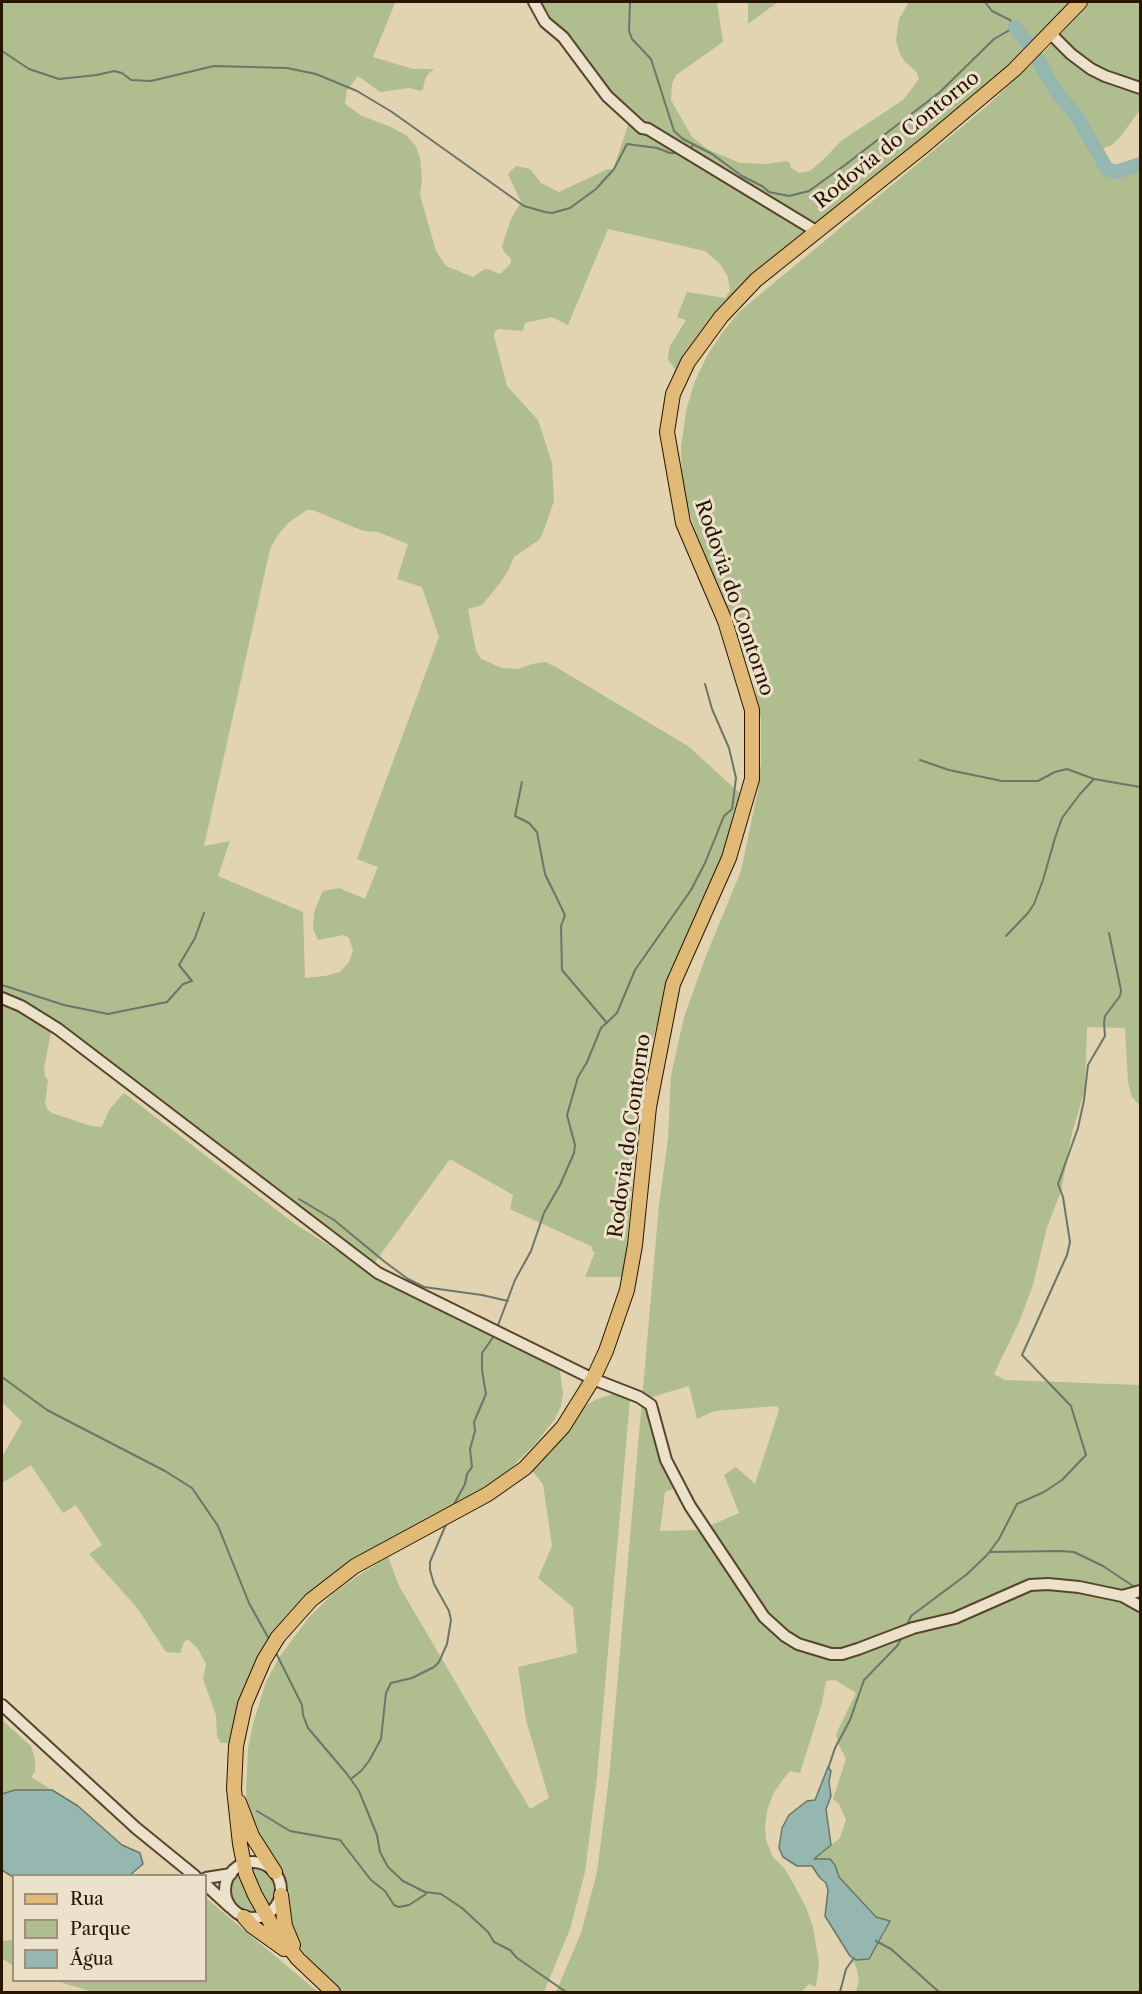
<!DOCTYPE html>
<html>
<head>
<meta charset="utf-8">
<style>
  body { margin:0 }
  #map { position:relative; width:1142px; height:1994px; overflow:hidden; background:#e2d3b1; font-family:"Libre Caslon Text",serif }
  canvas { display:block }
  .frame { position:absolute; inset:0; border:3px solid #291400; pointer-events:none }
  .legend { position:absolute; left:12px; top:1874px; width:195px; height:108px; box-sizing:border-box; background:#ece2cc; border:2px solid #9e907a; margin:0; padding:8px 10px; list-style:none; font-size:18px; color:#291400 }
  .legend li { display:flex; align-items:center; gap:12px; height:30px }
  .legend b { width:30px; border:2px solid #9e907a }
</style>
</head>
<body>
<div id="map">
<canvas width="1142" height="1994"></canvas>
<div class="frame"></div>
<ul class="legend">
<li><b style="height:8px;background:#e1ba78"></b>Rua</li>
<li><b style="height:16px;background:#b0bd8e"></b>Parque</li>
<li><b style="height:16px;background:#95b7af"></b>Água</li>
</ul>
</div>
<script>
const ctx = document.querySelector('canvas').getContext('2d');
ctx.lineJoin = 'round';
function fillPath(path, color) { ctx.fillStyle = color; ctx.fill(path, 'evenodd'); }
const poly = rows => new Path2D(rows.map(r => 'M' + r).join(''));
function strokePath(path, color, width, dash) { ctx.strokeStyle = color; ctx.lineWidth = width; ctx.lineCap = dash ? 'butt' : 'round'; ctx.setLineDash(dash || []); ctx.stroke(path); }
function drawText(font, color, halo, rows, align = 'center') {
  ctx.font = font + ' "Libre Caslon Text",serif'; ctx.lineWidth = 6; ctx.setLineDash([]); ctx.textBaseline = 'middle'; ctx.strokeStyle = halo; ctx.fillStyle = color; for (const [text, x, y, turn = 0] of rows) {
    ctx.save(); ctx.translate(x, y); ctx.rotate((+turn || 0) * Math.PI / 180); ctx.textAlign = isNaN(turn) ? turn : align; if (halo) ctx.strokeText(text, 0, 0); ctx.fillText(text, 0, 0); ctx.restore();
  }
}
const green = poly([
  [2,2,403,2,395,3,373,57,413,69,434,69,428,74,425,79,423,89,421,91,409,88,380,92,358,76,347,90,345,104,362,116,389,126,407,136,415,145,420,157,422,178,420,195,436,251,446,266,473,277,483,270,488,269,500,274,511,263,511,259,503,250,502,246,511,219,521,202,508,174,516,166,530,169,541,183,559,192,608,169,613,170,631,116,601,98,590,84,568,42,542,23,527,2,717,2,723,42,676,75,672,84,671,100,692,137,709,150,740,163,766,164,787,161,790,163,791,168,800,173,810,171,824,159,841,141,903,100,919,79,916,71,905,62,900,54,896,41,899,19,909,2,1073,2,1021,56,741,293,685,373,676,370,668,360,668,356,670,346,686,320,677,317,687,292,725,298,730,291,728,277,720,264,705,251,608,229,568,325,552,317,525,323,523,331,499,329,495,331,494,336,507,386,538,420,552,463,554,501,542,535,539,540,514,557,509,569,500,583,482,605,468,609,476,651,481,659,502,668,518,669,532,664,545,662,556,667,688,746,744,797,741,812,666,996,649,1050,639,1105,624,1277,585,1277,595,1252,591,1250,593,1247,510,1209,513,1195,450,1159,373,1265,35,1009,2,991],
  [307,510,313,510,363,531,378,532,408,544,397,579,422,587,439,637,357,859,378,867,365,899,339,888,323,891,314,912,313,929,318,940,344,935,349,938,353,951,349,962,340,972,325,976,305,978,303,912,218,876,230,841,204,846,270,549,278,535,288,523],
  [748,2,778,2,748,24],
  [1089,2,1140,2,1140,110,1120,137,1112,145,1102,149,1097,147,1094,158,1109,176,1121,176,1140,168,1140,1106,1132,1097,1128,1082,1125,1028,1087,1027,1085,1089,1072,1133,1061,1191,1047,1227,1033,1285,1020,1320,994,1374,1005,1380,1140,1385,1140,1992,1006,1991,1000,1992,856,1992,859,1979,856,1966,850,1956,856,1960,874,1949,885,1933,876,1917,839,1877,835,1865,813,1860,840,1838,846,1820,839,1804,833,1799,846,1759,838,1743,836,1734,856,1693,835,1680,826,1681,822,1703,800,1773,790,1771,781,1782,773,1794,767,1811,765,1826,766,1840,773,1857,784,1868,792,1881,806,1907,813,1927,819,1963,816,1987,809,1984,801,1992,556,1992,581,1933,597,1872,609,1778,659,1205,668,1139,671,1076,684,1017,706,956,741,871,758,790,761,763,761,720,753,677,694,527,686,501,682,474,681,447,687,407,695,381,707,356,722,333,739,312,987,106,1048,48],
  [689,1386,697,1419,714,1411,777,1406,779,1410,755,1484,736,1467,724,1475,739,1513,700,1530,660,1531,665,1492,684,1484,645,1399],
  [2,998,26,1012,51,1032,44,1069,45,1077,48,1080,45,1104,48,1110,52,1113,91,1126,102,1127,109,1110,124,1093,295,1224,368,1270,558,1366,560,1372,563,1393,561,1406,555,1419,536,1443,512,1467,486,1488,376,1549,283,1627,231,1743,221,1743,217,1737,216,1715,203,1679,206,1664,198,1649,188,1639,184,1642,180,1653,166,1652,138,1609,89,1554,102,1545,76,1505,63,1513,31,1465,2,1483,2,1457,22,1422,2,1402],
  [631,1388,597,1777,585,1872,570,1929,544,1992,337,1992,308,1958,291,1934,287,1891,284,1879,256,1836,248,1810,246,1796,248,1748,253,1724,266,1682,280,1656,310,1616,334,1593,359,1575,388,1557,399,1586,530,1809,549,1798,526,1720,518,1667,577,1653,573,1607,538,1578,552,1546,543,1484,530,1468,582,1408,595,1400],
  [2,1720,31,1746,35,1759,35,1772,31,1777,52,1790,15,1790,2,1794],
  [250,1868,263,1871,274,1880,274,1900,266,1908],
  [241,1872,258,1913,250,1914,241,1911,233,1902,230,1889,234,1879],
  [206,1898,318,1992,93,1992,56,1981,206,1980],
  [13,1940,14,1940,13,1966,2,1958,2,1941]
]);
const water = poly([
  [828,1767,831,1771,829,1782,831,1796,826,1809,831,1845,814,1859,830,1859,835,1865,839,1877,876,1917,890,1921,869,1959,856,1960,850,1956,825,1916,828,1890,826,1883,820,1878,812,1866,797,1866,783,1857,779,1848,782,1828,789,1815,807,1801,815,1800,828,1767],
  [15,1790,52,1790,78,1806,122,1845,140,1853,143,1864,130,1875,13,1877,2,1870,2,1794,15,1790]
]);
const stream = poly([
  [630,2,629,31,632,39,651,59,674,131,683,139,712,154,742,176,762,186,769,192,789,196,809,191,845,165,940,92,994,39,1015,27,1010,20,992,11,985,2],
  [2,51,29,69,59,79,97,75,114,71,122,73,131,80,151,81,214,66,287,68,316,74,357,91,392,112,524,206,545,212,552,213,570,208,596,189,614,169,627,144,657,148,670,153,680,153],
  [688,149,694,145],
  [920,760,949,770,1002,781,1038,781,1055,772,1067,769,1094,779,1140,787],
  [522,782,515,816,529,823,537,832,545,874,565,915,561,926,562,970,607,1023],
  [1006,936,1028,913,1034,904,1043,880,1055,838,1062,818,1080,794,1093,780],
  [2,985,64,1005,108,1014,167,1002,183,984,192,981,179,965,195,938,204,913],
  [299,1199,334,1220,385,1262,408,1279,424,1287,482,1295,508,1301],
  [497,1328,515,1280,531,1251,544,1213,560,1185,574,1153,575,1145,567,1115,578,1077,587,1062,601,1028,617,1013,635,970,691,890,705,863,724,816,732,809,736,778,729,748,712,709,705,684],
  [2,1377,47,1410,165,1471,192,1488,218,1526,249,1603,270,1641],
  [452,1508,465,1484,467,1474,472,1467,470,1449,475,1431,474,1422,486,1394,482,1370,482,1353,494,1336],
  [990,1552,1060,1551,1074,1552,1103,1566,1136,1588],
  [907,1625,911,1616,966,1575,987,1555,999,1539,1017,1504,1044,1492,1062,1480,1086,1455,1071,1406,1022,1355,1067,1255,1070,1242,1063,1197,1058,1184,1078,1128,1084,1100,1088,1065,1105,1036,1104,1023,1105,1016,1120,996,1121,990,1109,933],
  [275,1651,302,1705,303,1715,308,1728,347,1774,359,1791,377,1835,380,1852,388,1867,403,1881,425,1892,441,1894,462,1908,488,1932,494,1942,510,1950,517,1958,566,1992],
  [828,1769,835,1748,850,1720,864,1680,897,1646,903,1636],
  [351,1779,361,1771,369,1761,381,1739,386,1693,391,1683,412,1678,434,1667,439,1662,447,1644,451,1620,449,1611,434,1584,430,1570,430,1562,447,1522],
  [257,1811,290,1831,340,1840,371,1880,385,1891,394,1905,399,1907,409,1905,426,1894],
  [876,1941,891,1949,939,1992],
  [840,1992,846,1969,854,1958]
]);
const river = poly([
  [1015,27,1030,46,1057,93,1076,115,1107,169,1116,172,1140,164]
]);
const minor = poly([
  [534,2,545,22,563,37,607,96,642,128,648,129,816,231],
  [1051,34,1071,54,1091,69,1105,76,1140,88],
  [2,998,21,1006,58,1029,378,1273,593,1379,639,1397,651,1405,666,1460,690,1506,764,1617,785,1636,798,1644,831,1654,842,1654,858,1649,913,1628,955,1618,1030,1585,1048,1584,1079,1587,1122,1596,1140,1606],
  [1122,1596,1140,1591],
  [2,1705,136,1828,195,1876],
  '225 1890a28 28 0 1 1 56 0a28 28 0 1 1-56 0Z',
  [206,1878,231,1874],
  [206,1885,230,1907]
]);
const major = poly([
  [239,1802,252,1836,275,1872],
  [281,1895,285,1926,293,1945],
  [244,1917,252,1926,284,1949],
  [333,1992,298,1959,273,1927,255,1895,246,1874,240,1844,234,1789,236,1746,245,1704,264,1660,278,1637,311,1600,355,1566,488,1494,525,1468,563,1427,593,1379,606,1351,627,1290,635,1245,649,1107,673,984,729,858,752,779,752,710,725,621,683,523,667,432,673,394,688,362,721,317,756,280,925,145,1014,70,1080,2]
]);
const streetNames = [
  ["Rodovia do Contorno",897,140,-39],
  ["Rodovia do Contorno",734,598,71],
  ["Rodovia do Contorno",630,1136,-82]
];
fillPath(green, '#b0bd8e');
fillPath(water, '#95b7af');
strokePath(water, '#6a7669', 1.5);
strokePath(stream, '#6a7669', 2);
strokePath(river, '#95b7af', 14);
strokePath(minor, '#57442c', 14);
strokePath(major, '#291400', 16);
strokePath(minor, '#ece2cc', 10);
strokePath(major, '#e1ba78', 14);
drawText('20px', '#291400', '#ece2cc', streetNames);
</script>
</body>
</html>
